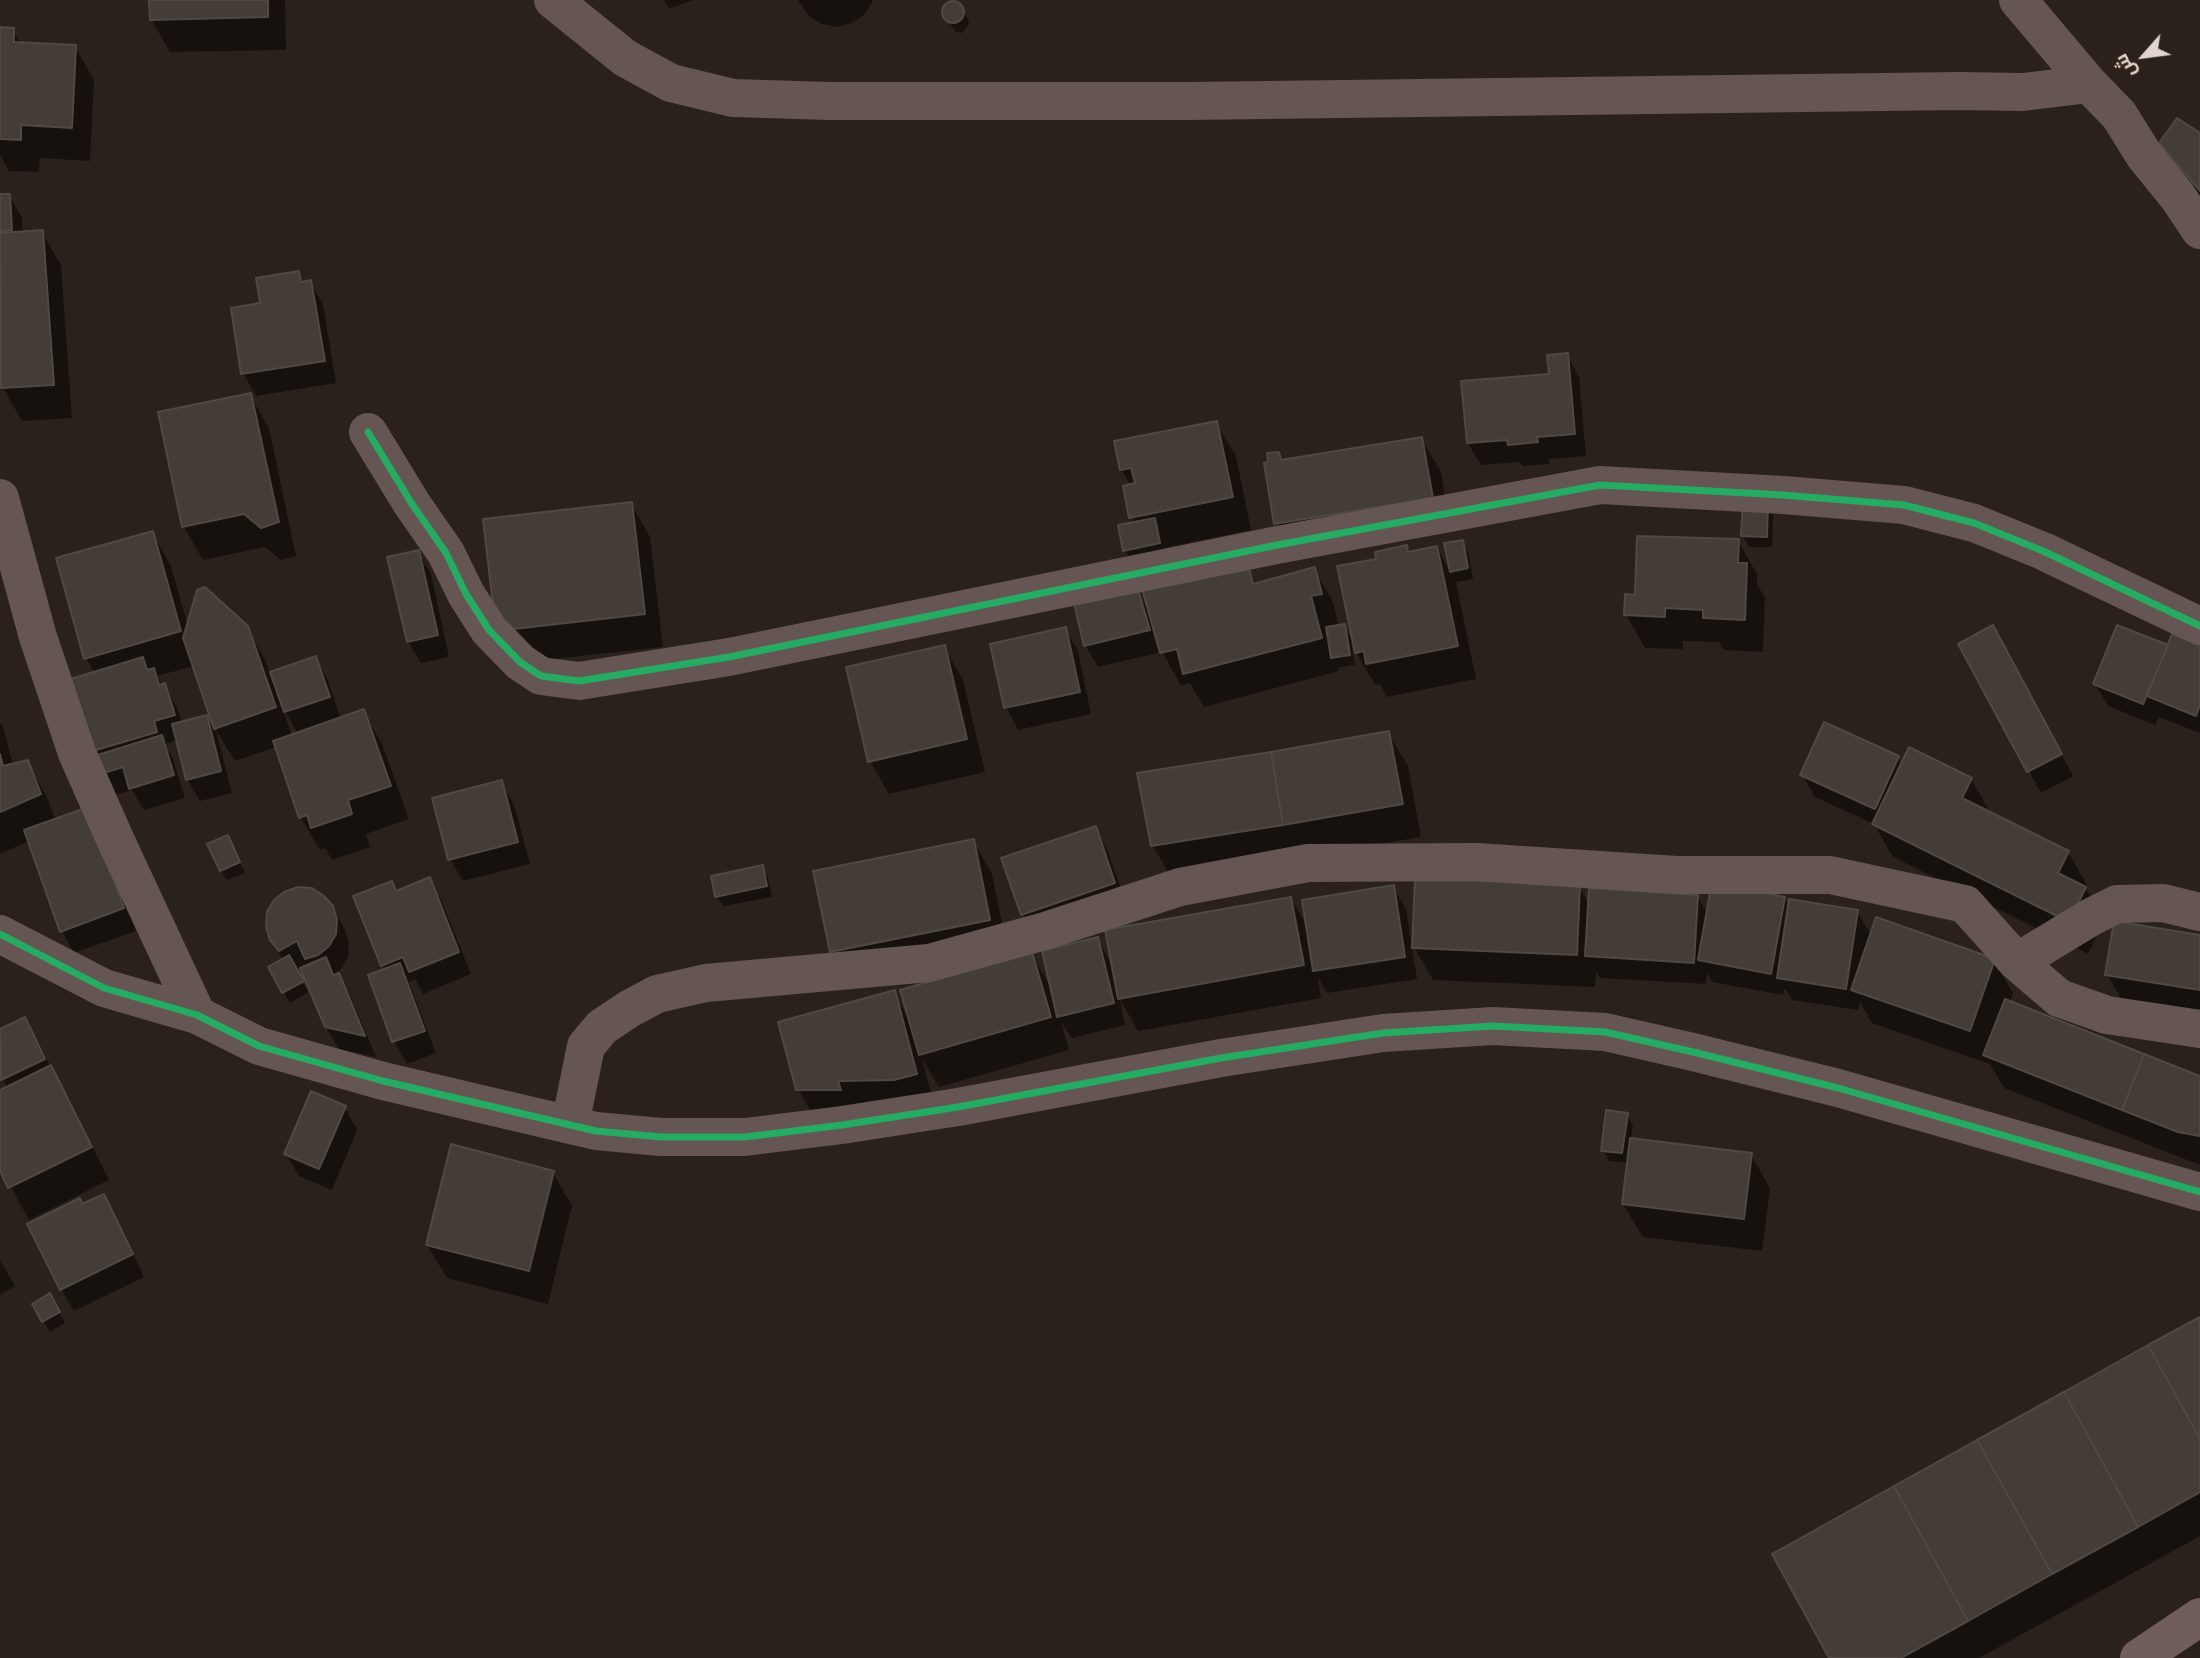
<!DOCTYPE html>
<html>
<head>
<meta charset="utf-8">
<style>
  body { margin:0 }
  #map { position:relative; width:2200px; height:1658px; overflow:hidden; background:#2b211c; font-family:"DM Sans",Cairo,sans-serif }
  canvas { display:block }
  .north { position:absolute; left:2109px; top:21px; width:70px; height:70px; -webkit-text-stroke:5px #312016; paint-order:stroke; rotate:242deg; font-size:19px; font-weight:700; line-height:28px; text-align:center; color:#e1d6cf }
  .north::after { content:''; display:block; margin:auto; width:24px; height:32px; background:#e1d6cf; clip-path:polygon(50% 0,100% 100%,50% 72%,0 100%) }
</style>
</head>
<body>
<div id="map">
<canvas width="2200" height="1658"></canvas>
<div class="north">ش</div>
</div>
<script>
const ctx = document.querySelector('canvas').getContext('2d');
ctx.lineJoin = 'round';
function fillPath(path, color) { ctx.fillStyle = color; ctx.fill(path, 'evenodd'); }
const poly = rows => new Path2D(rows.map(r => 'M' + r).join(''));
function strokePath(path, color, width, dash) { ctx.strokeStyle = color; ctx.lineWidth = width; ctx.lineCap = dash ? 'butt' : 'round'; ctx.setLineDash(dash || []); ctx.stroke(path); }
const shadow = poly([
  [151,0,285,0,286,50,170,52,151,19],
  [664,0,693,0,669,9],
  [798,0,873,0,865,14,852,23,837,27,822,24,809,16],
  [951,3,957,3,968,19,969,24,962,33,956,32,945,17,944,11],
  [0,29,13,30,21,44,75,47,94,80,90,161,40,158,39,172,9,171,0,155],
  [2200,135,2200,199,2181,177,2161,143],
  [9,195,22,218,23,233,42,232,61,265,72,418,22,421,3,388,0,351,0,196],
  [298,273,304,283,310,282,323,304,336,383,256,396,243,373,262,305],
  [1567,355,1579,377,1586,456,1549,459,1549,464,1522,466,1520,462,1481,465,1468,443,1551,375],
  [250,395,269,428,296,556,281,560,265,547,203,560,184,527],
  [1216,423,1236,456,1251,530,1163,548,1165,554,1131,561,1125,550,1135,524,1131,517,1131,486,1122,470,1116,443],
  [1421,438,1441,472,1450,530,1295,556,1276,523,1278,453,1283,461],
  [1767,503,1773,514,1772,547,1749,547,1743,536],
  [631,504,650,537,663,647,517,663,498,630],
  [152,533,171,566,188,626,246,627,266,661,270,674,315,658,328,680,341,719,363,711,382,744,409,819,366,834,370,847,332,860,325,848,320,850,300,817,276,747,235,761,217,732,194,666,157,676,177,707,182,723,206,717,217,734,232,793,200,801,187,779,178,740,165,744,173,759,185,798,144,810,132,790,111,796,95,764,95,674,86,658],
  [285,711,298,734,292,736,284,712],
  [1738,541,1757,574,1757,584,1765,598,1763,652,1724,650,1719,642,1683,641,1683,649,1645,648,1626,615],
  [1462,542,1468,552,1473,579,1456,582,1476,679,1387,697,1380,684,1375,685,1356,652,1378,560,1406,547,1409,553,1437,548,1451,573,1446,545],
  [418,552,431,574,449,657,421,663,408,641],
  [1314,569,1333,602,1339,627,1344,626,1353,642,1351,642,1355,665,1338,668,1339,671,1204,707,1190,683,1181,685,1162,652,1098,667,1085,645,1136,588,1148,609,1248,570,1256,584],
  [1065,629,1078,651,1091,714,1018,730,1006,707],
  [1960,645,2005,650,2073,776,2041,793],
  [944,647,963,680,985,772,889,794,870,761],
  [2168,647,2200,648,2200,733,2159,717,2155,725,2108,706,2095,684],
  [0,722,4,729,13,765,27,762,46,795,56,821,100,831,136,931,74,953,62,931,29,841,0,854],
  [1388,733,1408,766,1421,837,1172,879,1153,846],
  [1897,757,1902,765,1971,779,1990,812,2068,852,2087,885,2086,889,2104,921,2088,954,1893,857,1874,824,1815,797,1802,775],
  [501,782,514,805,530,864,463,881,450,859],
  [1095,828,1107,850,1127,905,1035,936,1023,914],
  [973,841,992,874,1008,953,850,985,831,951],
  [231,845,245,873,227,880,221,870],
  [762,867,768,878,772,897,723,906,716,896],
  [429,880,442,902,471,974,423,994,415,979,409,982,436,1053,407,1064,394,1042,370,976,386,971,382,965],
  [1393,887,1406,909,1417,979,1327,993,1318,977,1321,998,1138,1031,1120,999,1125,1025,1072,1038,1061,1022,1069,1050,939,1087,922,1059,935,1107,817,1122,798,1089,894,992,908,1018,1031,954,1052,989,1097,939,1113,966,1291,898,1308,928],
  [1579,887,1590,905,1697,896,1708,915,1784,898,1790,908,1857,912,1872,936,1994,960,2013,993,2010,1002,2200,1078,2200,1165,2004,1088,1990,1064,1872,1023,1860,1002,1858,1010,1792,1000,1785,988,1783,995,1712,982,1707,973,1706,984,1600,978,1596,972,1595,987,1433,980,1414,947],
  [332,907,345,930,349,944,348,957,341,969,331,978,339,975,351,997,376,1057,339,1049,326,1027,301,967,296,971,308,992,290,1003,270,967,283,960,271,939],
  [2200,937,2200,1019,2126,1007,2107,974],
  [24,1019,70,1100,109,1180,29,1220,0,1167,0,1088,2,1091,8,1089,0,1074,0,1031],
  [345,1108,357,1130,332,1190,299,1176,286,1154],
  [1626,1114,1633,1125,1631,1140,1751,1155,1770,1188,1762,1251,1643,1237,1623,1204,1628,1163,1609,1161,1603,1150],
  [553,1173,572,1206,548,1304,447,1278,427,1245],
  [116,1218,144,1277,74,1311,61,1289],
  [0,1260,15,1286,0,1295],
  [49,1296,65,1323,50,1332,34,1305],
  [2200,1319,2200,1536,1979,1658,1831,1658]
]);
const building = poly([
  [149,0,268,0,268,17,150,20,149,0],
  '942 12a11 11 0 1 1 22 0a11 11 0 1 1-22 0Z',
  [0,27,14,28,14,42,76,45,72,128,21,125,21,140,0,139,0,27],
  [2177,118,2200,133,2200,191,2159,143,2177,118],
  [0,194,10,194,12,230,0,231,0,194],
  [43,230,54,385,1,388,0,233,43,230],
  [299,271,301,282,311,280,325,361,241,374,231,308,260,303,256,278,299,271],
  [1568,353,1575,434,1537,437,1538,442,1508,445,1507,440,1467,443,1461,381,1549,374,1547,355,1568,353],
  [251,393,279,522,261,528,244,514,182,527,158,412,251,393],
  [1217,421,1233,497,1129,518,1123,486,1135,483,1131,468,1120,470,1114,441,1217,421],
  [1422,437,1433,498,1274,524,1264,463,1268,462,1267,453,1279,452,1281,460,1422,437],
  [1743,500,1768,502,1767,537,1741,536,1743,500],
  [632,502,645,614,496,631,483,519,632,502],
  [1155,518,1160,543,1123,551,1118,525,1155,518],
  [153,531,181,631,84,659,56,558,153,531],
  [1637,536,1739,539,1738,563,1747,563,1745,620,1703,618,1703,610,1665,608,1665,617,1624,615,1625,594,1635,595,1637,536],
  [1463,540,1468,568,1450,572,1444,543,1463,540],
  [1407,545,1408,552,1437,546,1458,646,1366,664,1364,651,1355,653,1337,566,1376,559,1375,552,1407,545],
  [419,550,438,635,407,642,387,557,419,550],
  [1315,567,1322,594,1311,596,1322,638,1183,674,1177,649,1160,653,1139,578,1249,568,1253,584,1315,567],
  [1137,586,1150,630,1084,646,1073,599,1137,586],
  [205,587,248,626,276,707,214,729,183,638,197,590,205,587],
  [1345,624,1350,655,1331,658,1326,627,1345,624],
  [1993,625,2062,754,2027,772,1958,644,1993,625],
  [2117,625,2168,645,2143,704,2093,684,2117,625],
  [1066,627,1080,692,1004,708,990,644,1066,627],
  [2172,634,2200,645,2200,705,2196,716,2147,696,2172,634],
  [945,645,967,739,868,762,846,667,945,645],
  [316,656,330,697,284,712,270,672,316,656],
  [143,657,147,670,154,668,159,685,165,683,175,715,154,721,157,732,86,753,64,681,143,657],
  [364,709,391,786,348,800,352,814,311,828,307,815,299,818,273,741,364,709],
  [207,715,221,771,186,780,172,724,207,715],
  [1824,722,1899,756,1875,809,1800,775,1824,722],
  [1389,731,1403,804,1283,825,1271,752,1389,731],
  [162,735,174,775,129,789,123,767,97,775,91,757,162,735],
  [1909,747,1972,778,1962,798,2069,851,2058,873,2086,887,2069,922,1872,824,1909,747],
  [1271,752,1283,825,1151,846,1137,773,1271,752],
  [0,754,3,766,28,760,41,794,0,812,0,754],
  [502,780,518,842,448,860,432,798,502,780],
  [88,807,124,908,60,932,24,830,88,807],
  [1096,826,1115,883,1021,915,1001,858,1096,826],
  [228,835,240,862,220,871,207,844,228,835],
  [974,839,990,920,830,952,813,871,974,839],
  [763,865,767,886,715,897,711,876,763,865],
  [430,877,459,952,409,972,403,957,381,966,353,896,392,881,396,891,430,877],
  [1415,878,1580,885,1577,955,1412,948,1415,878],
  [1712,882,1785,897,1771,974,1698,960,1712,882],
  [1394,885,1405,957,1313,971,1302,900,1394,885],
  [298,887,312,888,324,896,333,906,337,920,336,934,329,946,318,955,305,959,297,941,279,951,270,940,266,927,267,912,274,900,284,892,298,887],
  [1589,888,1698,895,1694,963,1585,956,1589,888],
  [1291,897,1304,965,1118,999,1105,930,1291,897],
  [1789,899,1858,910,1846,989,1777,978,1789,899],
  [1876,917,1995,959,1970,1031,1851,990,1876,917],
  [2114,921,2200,935,2200,990,2105,975,2114,921],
  [1098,937,1114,1003,1057,1017,1042,951,1098,937],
  [1032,952,1051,1017,919,1055,900,990,1032,952],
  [289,955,304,981,282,993,268,967,289,955],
  [326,957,333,975,339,973,365,1036,325,1027,300,968,326,957],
  [400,963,425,1031,392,1042,368,975,400,963],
  [895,990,917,1074,894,1080,838,1081,841,1090,796,1090,778,1022,895,990],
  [2005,999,2144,1054,2122,1110,1983,1055,2005,999],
  [25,1017,45,1059,1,1080,0,1029,25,1017],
  [2144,1054,2200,1076,2200,1136,2178,1132,2122,1110,2144,1054],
  [51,1065,92,1147,8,1188,0,1171,0,1090,51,1065],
  [311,1091,346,1106,319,1169,284,1154,311,1091],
  [1606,1110,1628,1113,1622,1153,1601,1151,1606,1110],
  [1630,1138,1752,1153,1744,1219,1622,1204,1630,1138],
  [451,1144,554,1171,529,1271,426,1245,451,1144],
  [104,1194,133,1254,60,1290,27,1224,80,1198,82,1204,104,1194],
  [50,1293,60,1312,42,1322,32,1304,50,1293],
  [2200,1317,2200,1439,2148,1345,2200,1317],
  [2148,1345,2200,1439,2200,1492,2138,1527,2064,1392,2148,1345],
  [2064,1392,2138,1527,2052,1574,1977,1440,2064,1392],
  [1977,1440,2052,1574,1968,1621,1894,1486,1977,1440],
  [1894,1486,1968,1621,1901,1658,1829,1658,1772,1554,1894,1486]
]);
const minor = poly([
  [553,0,625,58,671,83,733,98,829,101,1189,101,1959,91,2023,92,2089,84,2119,115,2144,155,2178,197,2200,230],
  [2018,0,2089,84],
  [368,432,412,504,446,553,466,594,489,630,520,662,541,676,579,681,729,657,1277,545,1600,485,1783,495,1904,505,1974,523,2043,551,2200,626],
  [0,498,38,637,77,753,115,839,197,1015],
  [0,934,104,988,197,1015,259,1046,383,1081,596,1131,661,1137,745,1137,842,1125,958,1107,1221,1058,1383,1033,1493,1026,1605,1032,1693,1052,1838,1088,2200,1192],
  [2017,962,2091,917,2117,904,2163,903,2200,912],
  [570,1125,586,1046,602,1027,629,1009,657,994,706,983,929,963,1045,931,1180,887,1308,863,1476,862,1677,875,1830,875,1965,904,2017,962,2059,998,2107,1015,2200,1029]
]);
const major = poly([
  [2139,1658,2200,1617]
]);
const cycleway = poly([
  [368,432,412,504,446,553,466,594,489,630,520,662,541,676,579,681,729,657,1277,545,1600,485,1783,495,1904,505,1974,523,2043,551,2200,626],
  [0,934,104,988,197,1015,259,1046,383,1081,596,1131,661,1137,745,1137,842,1125,958,1107,1221,1058,1383,1033,1493,1026,1605,1032,1693,1052,1838,1088,2200,1192]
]);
fillPath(shadow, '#0007');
fillPath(building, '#443c37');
strokePath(building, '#504842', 2);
strokePath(minor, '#655553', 38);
strokePath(major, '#715d5c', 38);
strokePath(cycleway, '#26ab63', 7);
</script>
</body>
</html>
